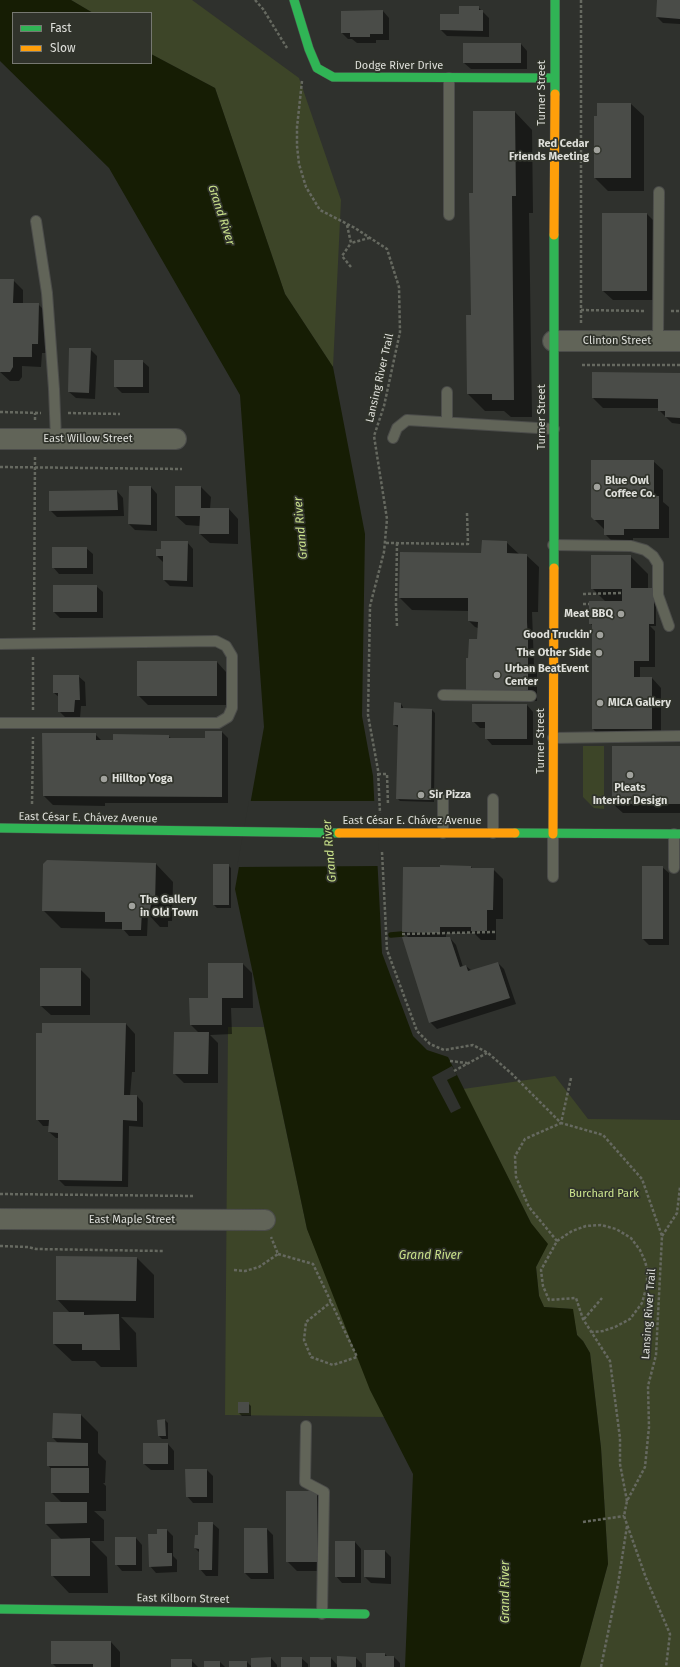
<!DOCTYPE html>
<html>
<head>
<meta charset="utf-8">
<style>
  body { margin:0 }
  #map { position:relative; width:680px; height:1667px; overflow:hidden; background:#2f312d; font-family:"Fira Sans",sans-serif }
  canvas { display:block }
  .legend { position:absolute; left:12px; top:12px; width:140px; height:52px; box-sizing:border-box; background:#30332b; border:1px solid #767871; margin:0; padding:5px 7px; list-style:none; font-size:12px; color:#dedfda }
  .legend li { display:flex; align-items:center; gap:8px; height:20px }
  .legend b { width:20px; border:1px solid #767871 }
</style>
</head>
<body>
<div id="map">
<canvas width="680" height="1667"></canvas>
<ul class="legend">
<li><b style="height:5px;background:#30b455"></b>Fast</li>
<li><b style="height:5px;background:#ff9f0a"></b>Slow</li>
</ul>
</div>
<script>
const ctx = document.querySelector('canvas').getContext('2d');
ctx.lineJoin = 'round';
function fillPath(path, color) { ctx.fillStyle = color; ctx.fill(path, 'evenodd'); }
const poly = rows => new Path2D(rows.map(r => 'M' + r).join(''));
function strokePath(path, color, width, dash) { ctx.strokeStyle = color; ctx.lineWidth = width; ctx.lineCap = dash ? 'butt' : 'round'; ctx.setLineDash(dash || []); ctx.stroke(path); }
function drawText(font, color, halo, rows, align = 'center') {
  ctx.font = font + ' "Fira Sans",sans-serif'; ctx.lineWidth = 3.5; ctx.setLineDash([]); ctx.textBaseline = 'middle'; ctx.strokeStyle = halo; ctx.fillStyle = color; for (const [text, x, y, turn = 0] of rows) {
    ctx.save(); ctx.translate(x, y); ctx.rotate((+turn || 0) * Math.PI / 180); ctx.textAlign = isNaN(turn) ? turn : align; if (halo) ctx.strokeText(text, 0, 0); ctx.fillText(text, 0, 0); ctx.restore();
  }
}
const green = poly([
  [71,0,192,0,299,78,341,200,333,367,285,294,215,88,151,54,151,13,93,13],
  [583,746,604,746,604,809,594,808,583,797],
  [228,1027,264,1027,307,1229,386,1417,225,1415],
  [555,1076,588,1119,680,1120,680,1667,580,1667,608,1564,601,1448,590,1353,583,1341,577,1335,572,1309,544,1307,539,1296,536,1267,547,1244,531,1223,463,1089]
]);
const water = poly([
  [0,0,71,0,93,13,13,13,13,63,151,63,151,54,215,88,285,294,333,367,365,534,362,716,373,776,382,953,413,1036,427,1050,448,1057,531,1223,548,1244,536,1267,539,1296,544,1307,573,1309,577,1335,583,1341,590,1353,601,1448,608,1564,580,1667,405,1667,413,1474,370,1390,307,1229,235,889,264,727,240,395,109,168,0,61]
]);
const pier = poly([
  [249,801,376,801,380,866,237,867],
  [452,1066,457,1075,447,1080,461,1108,451,1113,432,1077]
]);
const shadow = poly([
  [658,0,680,0,680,24,663,23,657,17],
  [478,7,489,18,489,37,447,36,441,30,460,15],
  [383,11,389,18,389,40,376,40,376,43,357,43,352,39,348,39,342,33],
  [521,44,527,51,527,69,471,69,464,63],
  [598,104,631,104,644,116,644,191,608,191,595,178],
  [515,112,532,130,533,213,529,213,532,417,511,417,504,411,485,411,468,394,472,316,474,194],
  [647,214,656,223,657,300,613,300,603,291],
  [0,280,13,280,23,290,23,304,38,304,48,314,47,353,42,353,41,367,22,366,22,377,19,381,10,381,0,372],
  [70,349,90,349,97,356,95,399,76,398,69,392],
  [142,361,149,367,149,393,122,393,115,386],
  [680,374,680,424,672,423,659,410,659,408,603,408,593,398],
  [653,461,663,470,663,502,669,507,669,538,633,538,633,544,615,544,605,534,605,530,592,517],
  [130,487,151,487,157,494,157,531,135,530,129,524],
  [201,487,211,497,210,509,229,509,238,519,238,544,210,543,200,534,200,526,186,525,176,516],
  [117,491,123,498,124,516,57,517,50,510],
  [187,542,193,549,193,587,170,586,164,580,163,562,157,556,162,550],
  [506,542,519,554,526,555,539,567,538,612,532,612,534,666,537,669,537,701,477,701,467,691,471,659,478,640,478,628,475,627,469,621,469,611,412,610,400,598],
  [86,548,93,554,93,574,59,574,53,567],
  [630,556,648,574,648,589,656,592,656,626,650,626,655,631,655,667,640,667,640,678,652,678,661,688,661,738,602,738,593,729,593,626,590,623,606,602,592,588],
  [96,586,103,592,103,618,60,618,54,612],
  [217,662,226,672,226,705,148,705,138,695],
  [78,676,85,682,86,706,81,706,80,718,66,718,59,711,59,697,54,693],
  [401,704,403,707,403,709,432,710,435,713,434,802,400,801,397,798,399,728,394,725],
  [527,705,533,712,533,745,492,745,486,738,486,728,480,728,473,721],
  [222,732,228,738,228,803,105,803,105,806,53,805,44,796,95,734,102,741,114,741,168,736,172,739,206,739],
  [680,747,680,813,623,813,613,804],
  [156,864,173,882,172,921,168,921,168,927,160,927,148,914,147,936,129,936,123,929,61,928,43,910],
  [228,865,231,868,231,908,217,908,214,905],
  [471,867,473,869,493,869,503,879,503,919,496,919,496,940,481,940,474,933,446,933,446,938,450,938,456,945,463,967,466,966,472,971,498,963,504,969,516,1004,437,1029,430,1022,409,938,403,932],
  [662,867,669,873,669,945,649,945,643,939],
  [243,964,252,973,253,1008,231,1008,232,1034,210,1035,218,1043,218,1083,184,1083,174,1073,199,1033,191,1025,190,999,209,999],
  [80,969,90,979,90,1015,51,1015,41,1006],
  [126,1024,135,1034,135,1072,132,1072,130,1096,137,1096,143,1103,143,1127,129,1126,128,1187,65,1186,59,1180,59,1138,56,1138,49,1132,49,1126,43,1126,37,1119],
  [137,1258,154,1275,154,1318,121,1317,136,1333,137,1367,101,1367,95,1361,72,1361,54,1344,70,1313,57,1299],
  [239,1403,248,1403,251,1406,251,1416,242,1416,239,1413],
  [54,1414,81,1415,98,1432,98,1453,106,1461,105,1483,103,1483,106,1486,106,1511,94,1511,104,1520,104,1541,91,1541,107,1557,108,1593,69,1593,52,1575,62,1540,46,1524,62,1503,52,1493,52,1470,48,1465,58,1443,53,1438],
  [165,1420,168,1423,168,1439,162,1439,159,1436],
  [144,1444,168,1444,174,1451,174,1470,151,1470,144,1464],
  [207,1470,213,1476,213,1503,193,1503,187,1496],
  [316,1492,326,1502,326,1571,297,1571,287,1561],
  [212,1523,219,1529,218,1576,206,1576,200,1569,200,1553,195,1548,199,1536],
  [245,1529,267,1529,273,1535,274,1579,251,1579,245,1573],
  [167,1530,173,1536,173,1556,177,1560,177,1572,156,1573,150,1566],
  [136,1538,142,1545,142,1571,122,1571,116,1564],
  [355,1542,361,1549,361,1583,342,1583,336,1576],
  [385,1551,391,1557,391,1584,371,1583,365,1577],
  [111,1642,120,1652,120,1667,56,1667,52,1663],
  [385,1654,388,1657,394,1657,400,1663,400,1667,367,1667],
  [271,1658,277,1665,277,1667,252,1667],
  [301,1658,308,1664,308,1667,282,1667],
  [331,1658,338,1666,356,1658,362,1664,362,1667,311,1667],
  [191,1660,198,1667,172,1667],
  [220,1662,225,1667,205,1667],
  [247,1662,252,1667,230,1667]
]);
const stream = poly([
  [391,935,402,934]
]);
const building = poly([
  [657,0,680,0,680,19,656,17],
  [459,6,479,6,479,10,483,10,483,31,440,30,440,14,459,14],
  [383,10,383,34,370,34,370,37,350,37,350,33,341,33,341,11],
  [463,43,521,43,521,63,463,63],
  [597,103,631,103,631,178,594,178,594,116,597,116],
  [473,111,515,111,516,196,512,196,514,400,492,400,492,394,467,394,466,315,471,315,469,193,473,193],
  [602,213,647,213,647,291,602,291],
  [0,279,14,279,13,303,39,303,38,344,32,344,32,357,13,357,13,367,10,372,0,372],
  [69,348,91,348,89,393,68,392],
  [114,360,143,360,143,387,114,387],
  [592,372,680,373,680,418,665,417,665,411,658,411,658,399,592,398],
  [591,460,654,460,654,496,659,496,659,529,624,529,624,535,604,535,604,520,594,520,591,517],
  [129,486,151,486,151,525,128,524],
  [175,486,201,486,201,508,229,508,229,534,199,534,200,516,175,516],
  [117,490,118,510,49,511,49,491],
  [482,540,507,541,507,553,527,554,527,622,528,640,528,692,466,692,466,658,468,658,469,639,477,639,478,622,468,621,468,598,399,598,400,552,481,553],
  [161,541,188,541,187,581,163,580,163,556,156,556,156,549,161,549],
  [52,547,87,547,87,568,52,568],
  [591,555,631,555,631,588,654,588,654,624,649,624,649,661,634,661,634,677,652,677,652,729,592,729,592,624,589,624,589,601,622,601,622,589,591,589],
  [53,585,97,585,97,612,53,612],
  [137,661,217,661,217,696,137,696],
  [53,675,79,675,80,700,75,700,74,712,58,712,58,693,53,693],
  [394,702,401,703,401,708,432,709,431,800,396,799,398,725,393,725],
  [472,704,527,704,527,739,485,739,485,722,472,722],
  [205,731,222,731,222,797,43,796,42,733,96,733,96,740,113,740,113,734,169,735,169,738,205,738],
  [612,746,680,746,680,804,612,804],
  [47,860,156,863,155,904,151,904,150,910,142,910,141,930,122,930,122,922,105,922,105,912,42,911,43,864],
  [213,864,229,864,229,905,213,905],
  [440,865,471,866,471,868,494,868,493,910,487,910,487,931,471,931,471,927,440,927,440,933,402,932,403,867,440,867],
  [642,866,663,866,663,939,642,939],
  [402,937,450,937,460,967,466,965,468,971,498,962,510,998,429,1023],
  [208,963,243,963,243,998,222,998,222,1025,190,1025,189,998,208,998],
  [40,968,81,968,81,1006,40,1006],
  [42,1023,126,1023,124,1095,137,1095,137,1121,123,1120,122,1181,58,1180,58,1133,48,1132,49,1120,36,1120,36,1033,42,1033],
  [174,1032,209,1032,208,1074,173,1074],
  [56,1256,137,1257,136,1301,56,1300],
  [53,1312,84,1312,84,1315,119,1314,120,1350,82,1350,82,1344,53,1344],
  [238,1402,249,1402,249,1413,238,1413],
  [53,1413,81,1414,81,1439,52,1438],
  [165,1419,166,1436,158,1436,157,1420],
  [47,1442,88,1443,88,1466,47,1466],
  [143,1443,168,1443,168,1464,143,1464],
  [51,1468,89,1468,89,1493,51,1493],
  [185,1469,207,1469,207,1497,186,1497],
  [286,1491,317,1491,317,1562,286,1562],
  [45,1502,87,1502,87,1523,45,1524],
  [198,1522,213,1522,212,1570,199,1570,199,1549,194,1548,195,1535,198,1535],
  [244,1528,267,1528,268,1573,244,1573],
  [157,1529,167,1529,167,1553,172,1553,172,1566,149,1567,148,1534,157,1534],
  [115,1537,136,1537,136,1565,115,1565],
  [90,1538,90,1576,51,1576,51,1539],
  [335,1541,355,1541,355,1577,335,1577],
  [364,1550,385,1550,385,1578,364,1577],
  [51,1641,111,1641,111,1667,93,1667,93,1664,51,1664],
  [366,1653,385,1653,385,1656,394,1656,394,1667,366,1667],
  [337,1656,356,1657,356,1667,337,1667],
  [271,1657,271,1667,251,1667,251,1658],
  [281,1657,302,1657,302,1667,281,1667],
  [310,1657,331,1657,331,1667,310,1667],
  [171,1659,192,1659,192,1667,171,1667],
  [204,1661,220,1661,220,1667,204,1667],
  [229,1661,247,1661,247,1667,229,1667]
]);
const path = poly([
  [255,0,263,9,287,48],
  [302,81,297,127,297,146,299,164,306,187,320,210,355,228,387,249,399,287,400,332,384,406,374,436,387,519,384,552,370,606,368,715,378,770,380,813],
  [347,225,351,243,369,238],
  [351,267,342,256,351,243],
  [581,310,644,311],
  [671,311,680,311],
  [581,323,581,0],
  [582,365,680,365],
  [0,412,41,413],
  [68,413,120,414],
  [35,420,35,413],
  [0,467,182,469],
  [386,543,468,544,467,513],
  [397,543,396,604,397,626],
  [583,594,622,593],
  [583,604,589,604],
  [34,630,35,457],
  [33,710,33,657],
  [378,774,387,774,388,805],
  [32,804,33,737],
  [382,852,387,950,417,1031,430,1044,444,1050,473,1045,488,1053,512,1074,561,1123,603,1135,642,1179,662,1236,656,1355,648,1386,649,1427,645,1467,627,1501,624,1516,646,1578,670,1634,666,1667],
  [402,934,495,932],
  [450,1061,467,1063],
  [454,1071,487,1053],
  [571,1078,561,1123,525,1139,515,1156,516,1177,529,1207,557,1241,541,1270,543,1286,549,1300,576,1298,583,1319,610,1361,620,1438,620,1464,627,1501],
  [0,1194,195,1196],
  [662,1236,677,1213,680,1187],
  [557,1241,572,1231,586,1226,601,1225,616,1229,631,1238,640,1250,645,1261,647,1269,647,1285,642,1303,630,1319,615,1327,603,1331,592,1332],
  [0,1246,28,1247,36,1249,163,1251],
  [278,1254,313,1264,357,1357,333,1365,311,1357,304,1340,306,1322,331,1302],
  [234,1270,245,1271,259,1267,278,1254,271,1237],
  [584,1319,602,1298],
  [583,1522,624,1516],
  [601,1667,618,1584,627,1526]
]);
const lane = poly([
  [449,215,449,78],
  [36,221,47,293,54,389,56,439],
  [658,341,659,192],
  [447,422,447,392],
  [393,438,397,428,407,420,554,429],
  [553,545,631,546,645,550,653,556,658,564,658,595,669,626],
  [0,644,216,641,226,646,232,656,232,708,228,717,218,723,0,723],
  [443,695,531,696],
  [553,738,680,736],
  [443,833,443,799],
  [493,833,493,799],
  [553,834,553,877],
  [674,834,674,868],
  [306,1426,305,1482,324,1492,322,1614]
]);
const street = poly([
  [553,341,680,341],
  [0,439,176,439],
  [0,1219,265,1220]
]);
const fast = poly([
  [294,0,309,49,317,68,333,77,554,78],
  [555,94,555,0],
  [554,568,554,235],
  [0,828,339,833],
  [515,833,680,834],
  [0,1609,365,1614]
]);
const slow = poly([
  [554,235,555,94],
  [339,833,515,833],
  [553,834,554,568]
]);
const markers = [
  [597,150,4,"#a1a29d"],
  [597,487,4,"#a1a29d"],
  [621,614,4,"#a1a29d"],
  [600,635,4,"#a1a29d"],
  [599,653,4,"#a1a29d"],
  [497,675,4,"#a1a29d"],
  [600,703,4,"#a1a29d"],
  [630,775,4,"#a1a29d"],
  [104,779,4,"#a1a29d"],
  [421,795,4,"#a1a29d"],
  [132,906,4,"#a1a29d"]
];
const streetNames = [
  ["Dodge River Drive",399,66],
  ["Turner Street",542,93,-90],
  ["Clinton Street",617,341],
  ["Lansing River Trail",380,378,-77],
  ["Turner Street",542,417,-90],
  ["East Willow Street",88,439],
  ["Turner Street",541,741,-90],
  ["East César E. Chávez Avenue",88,818,1],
  ["East César E. Chávez Avenue",412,821],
  ["East Maple Street",132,1220],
  ["Lansing River Trail",649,1314,-86],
  ["East Kilborn Street",183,1599,1]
];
const poiNames = [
  ["Red Cedar",589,144,"right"],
  ["Friends Meeting",589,157,"right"],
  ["Blue Owl",605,481],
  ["Coffee Co.",605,494],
  ["Meat BBQ",613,614,"right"],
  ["Good Truckin’",592,635,"right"],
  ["The Other Side",591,653,"right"],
  ["Urban BeatEvent",505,669],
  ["Center",505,682],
  ["MICA Gallery",608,703],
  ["Hilltop Yoga",112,779],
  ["Pleats",630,788,"center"],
  ["Interior Design",630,801,"center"],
  ["Sir Pizza",429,795],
  ["The Gallery",140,900],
  ["in Old Town",140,913]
];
const parkNames = [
  ["Burchard Park",604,1194]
];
const waterNames = [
  ["Grand River",221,215,72],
  ["Grand River",301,528,-95],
  ["Grand River",330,851,-95],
  ["Grand River",430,1256],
  ["Grand River",506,1592,-90]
];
fillPath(green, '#3d4528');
fillPath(water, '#161d04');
fillPath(pier, '#2f312d');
fillPath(shadow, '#0007');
strokePath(stream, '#161d04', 5.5);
fillPath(building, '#4a4c48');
strokePath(lane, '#4b4c4a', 12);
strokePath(street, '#4b4c4a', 22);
strokePath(fast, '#4b4c4a', 10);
strokePath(slow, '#4b4c4a', 10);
strokePath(path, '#666960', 2.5, [3, 2]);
strokePath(lane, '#616458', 10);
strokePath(street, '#616458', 20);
strokePath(fast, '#30b455', 9);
strokePath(slow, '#ff9f0a', 9);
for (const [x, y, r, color] of markers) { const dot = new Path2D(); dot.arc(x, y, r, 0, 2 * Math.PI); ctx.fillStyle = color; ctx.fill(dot); strokePath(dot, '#30332b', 1.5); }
drawText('11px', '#dedfda', '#30332b', streetNames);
drawText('bold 11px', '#dedfda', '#30332b', poiNames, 'left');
drawText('11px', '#cee790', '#30332b', parkNames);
drawText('italic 12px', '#c8e08a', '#30332b', waterNames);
</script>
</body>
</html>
